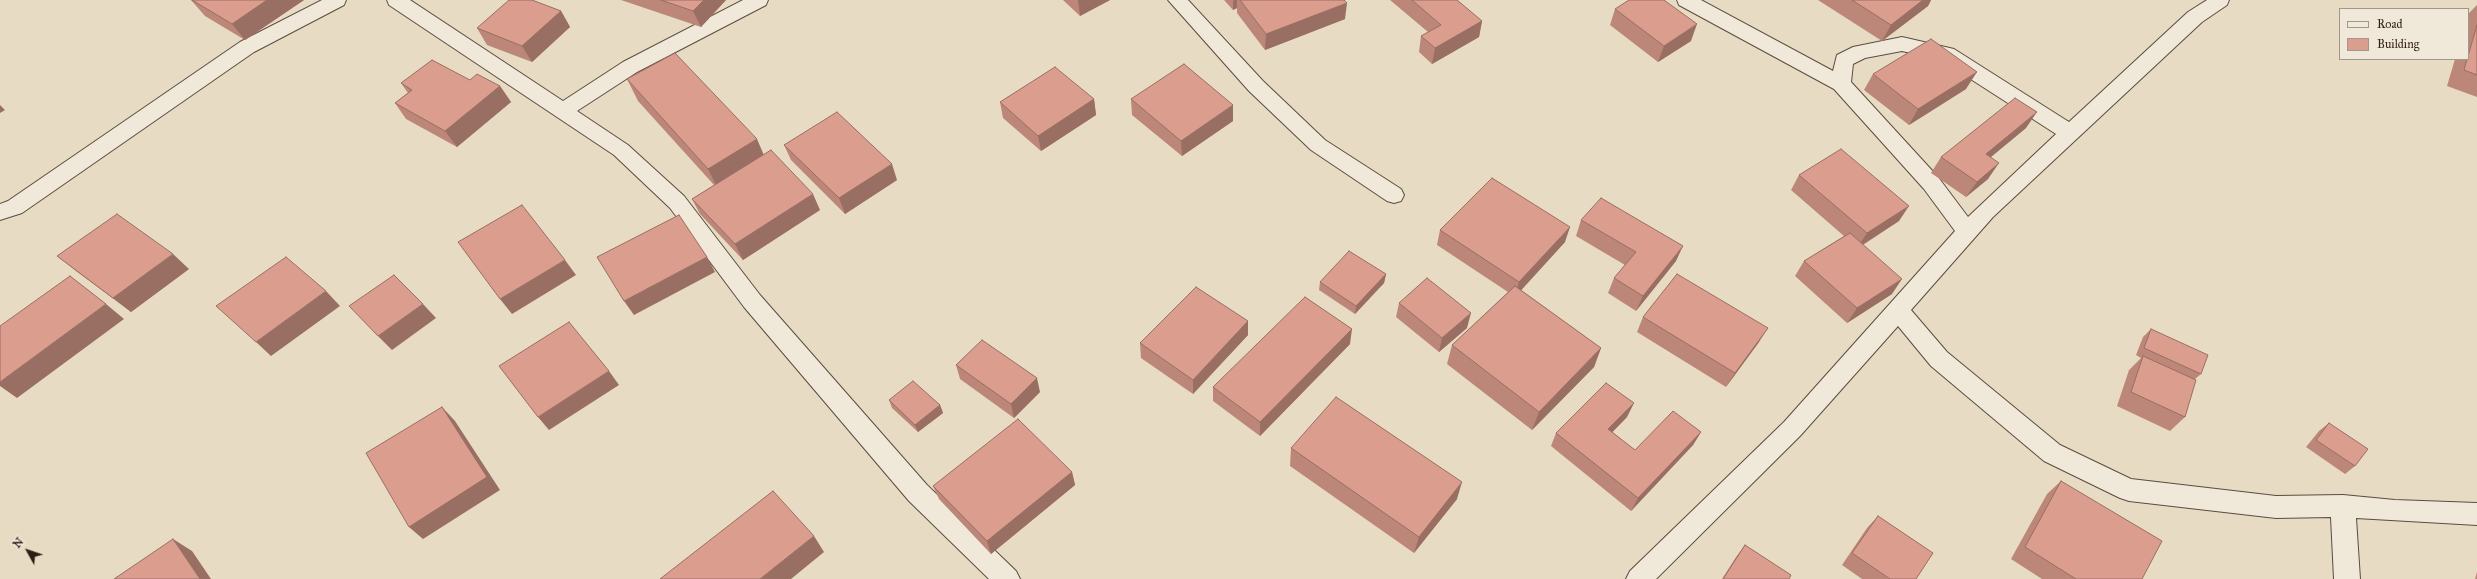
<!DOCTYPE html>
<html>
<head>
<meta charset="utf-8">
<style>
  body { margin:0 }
  #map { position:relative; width:2477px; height:579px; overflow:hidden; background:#e8dbc3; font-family:"IM FELL Great Primer",serif }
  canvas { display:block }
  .legend { position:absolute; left:2339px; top:8px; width:130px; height:52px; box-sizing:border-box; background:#f0e8d8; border:1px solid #a2978a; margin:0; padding:5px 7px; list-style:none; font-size:12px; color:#2e1d15 }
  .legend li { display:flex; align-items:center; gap:8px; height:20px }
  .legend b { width:20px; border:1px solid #a2978a }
  .north { position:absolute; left:8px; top:531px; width:40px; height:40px; -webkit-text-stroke:3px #f0e8d8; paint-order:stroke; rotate:310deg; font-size:11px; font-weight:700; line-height:16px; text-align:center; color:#2e1d15 }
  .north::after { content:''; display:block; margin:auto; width:14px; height:18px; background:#2e1d15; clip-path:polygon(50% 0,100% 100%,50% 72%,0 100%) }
</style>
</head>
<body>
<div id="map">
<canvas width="2477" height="579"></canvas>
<ul class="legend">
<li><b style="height:5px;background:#f0e8d8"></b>Road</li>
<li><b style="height:11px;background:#db9d8d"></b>Building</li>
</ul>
<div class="north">N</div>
</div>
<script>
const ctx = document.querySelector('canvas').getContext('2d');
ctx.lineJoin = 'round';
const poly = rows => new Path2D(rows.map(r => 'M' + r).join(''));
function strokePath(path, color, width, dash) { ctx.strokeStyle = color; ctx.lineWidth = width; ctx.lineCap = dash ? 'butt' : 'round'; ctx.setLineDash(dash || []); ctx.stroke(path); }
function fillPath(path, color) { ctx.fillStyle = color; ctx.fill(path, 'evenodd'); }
const street = poly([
  [322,0,346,0,344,5,254,52,22,213,0,220,0,204,8,201,240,42,322,0],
  [387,0,410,0,563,101,623,62,743,0,768,0,766,5,637,72,577,111,628,145,684,196,760,295,927,485,1016,571,1020,579,989,579,909,501,744,307,670,208,614,155,389,5,387,0],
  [1168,0,1188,0,1263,81,1325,140,1401,189,1404,195,1401,201,1394,203,1387,201,1311,150,1249,91,1168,0],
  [1677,0,1701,0,1833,71,1837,55,1853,47,1902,37,1954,49,2069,122,2188,12,2207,0,2229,0,2227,5,2202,22,1993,217,1911,310,1947,352,2060,445,2131,479,2276,496,2343,495,2395,500,2477,503,2477,525,2356,518,2360,579,2334,579,2331,517,2276,518,2129,501,2120,498,2044,461,1931,366,1898,326,1800,436,1656,579,1626,579,1630,571,1784,422,1955,231,1924,189,1834,89,1679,5,1677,0],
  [1902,51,1941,60,2056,134,1968,217,1938,177,1851,82,1853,64,1865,58,1902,51]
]);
const wall = poly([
  [191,0,304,0,245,40,205,16],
  [621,0,726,0,701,27],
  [1063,0,1110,0,1080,16],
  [1224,0,1344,0,1345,19,1265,50,1237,13,1237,8,1233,10],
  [1390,0,1457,0,1482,21,1479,37,1432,64,1419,52,1421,36,1428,32],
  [1818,0,1931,0,1928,6,1882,41],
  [2477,5,2477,97,2447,86,2455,59,2468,59,2468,15,2469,13],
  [1615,9,1691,41,1658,62,1610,25],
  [561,11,570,27,532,62,487,45,477,28],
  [1873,74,1966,89,1909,125,1864,90],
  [627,79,764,155,820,210,743,260,700,214,692,199,714,185,638,101],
  [470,80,500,86,511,102,457,147,406,119,395,103,408,93,401,83],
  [1094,99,1096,115,1041,151,1003,118,1000,102],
  [1131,99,1233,121,1182,156,1132,115],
  [2026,128,1991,157,1988,179,1966,197,1931,173,1941,157],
  [784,145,897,180,845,214,791,160],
  [1799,175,1899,221,1863,245,1892,294,1847,323,1795,276,1804,261,1844,236,1791,190],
  [1581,220,1676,261,1636,311,1608,293,1614,278,1625,265,1576,236],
  [1440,230,1565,242,1521,290,1601,348,1594,367,1532,430,1447,364,1452,345,1508,292,1437,245],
  [57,256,189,269,131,312,76,271],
  [1386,274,1384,283,1355,314,1319,290,1320,282],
  [1399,303,1467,328,1439,352,1396,317],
  [1643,317,1759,342,1726,387,1637,332],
  [1248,321,1248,335,1193,394,1141,358,1140,343],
  [2151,329,2201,374,2195,379,2185,417,2170,431,2117,406,2129,370,2141,358,2136,355,2143,337],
  [1350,344,1260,436,1213,401,1213,387],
  [956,365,1040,392,1014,418,960,379],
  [889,400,940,405,943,413,918,432,892,408],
  [1627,417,1612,432,1635,450,1701,432,1693,445,1631,511,1551,446,1556,433],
  [2329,423,2355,466,2345,474,2306,447,2319,431],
  [1291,448,1457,499,1414,553,1290,466],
  [1072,472,1075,485,991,554,939,499,933,486],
  [2061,481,2142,579,2042,579,2011,559,2047,494],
  [1878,516,1916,579,1862,579,1842,565,1867,528],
  [1745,545,1789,579,1722,579,1736,557],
  [2477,572,2477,579,2475,579]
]);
const shadedWall = poly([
  [267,0,304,0,245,40,232,24],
  [704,0,726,0,701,27,693,11],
  [1078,0,1110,0,1080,16],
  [1235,0,1237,0,1237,8,1233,10,1233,1],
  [1923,0,1931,0,1928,6,1882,41,1891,25],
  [1347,3,1345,19,1265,50,1266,34],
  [561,11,570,27,532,62,522,46],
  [1482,21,1479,37,1432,64,1435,48],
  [1697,24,1691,41,1658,62,1664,46],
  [1977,72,1966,89,1909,125,1918,109],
  [500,86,511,102,457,147,445,131],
  [1094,99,1096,115,1041,151,1038,136],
  [0,105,5,110,0,113],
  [1233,105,1233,121,1182,156,1181,141],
  [2037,112,2026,128,1975,170,1986,154],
  [757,139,766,160,718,189,708,169],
  [1999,163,1988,179,1966,197,1977,182],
  [892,164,897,180,845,214,839,198],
  [813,194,820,210,743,260,735,244],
  [1909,206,1899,221,1857,248,1867,233],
  [1570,227,1565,242,1515,297,1519,282],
  [1683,246,1676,261,1636,311,1643,296],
  [173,254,189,269,131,312,113,298],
  [707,257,715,272,634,315,624,301],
  [565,260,576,275,512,314,500,299],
  [1386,274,1384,283,1355,314,1356,306],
  [1902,279,1892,294,1847,323,1857,308],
  [326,291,340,306,271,356,256,342],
  [106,304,124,319,17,398,0,386,0,382],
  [423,304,436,318,392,350,378,336],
  [1471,313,1467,328,1439,352,1442,338],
  [1248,321,1248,335,1193,394,1193,380],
  [1768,328,1759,342,1726,387,1735,373],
  [1352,329,1350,344,1260,436,1260,422],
  [1601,348,1594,367,1532,430,1539,412],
  [609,371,619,385,549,430,538,417],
  [1037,378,1040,392,1014,418,1011,404],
  [1634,403,1627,417,1602,443,1608,429],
  [940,405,943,413,918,432,915,425],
  [442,407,455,421,500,490,423,539,409,527],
  [1701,432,1693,445,1631,511,1638,498],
  [1072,472,1075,485,991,554,987,541],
  [1462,482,1457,499,1414,553,1419,537],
  [814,536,824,552,791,579,760,579],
  [173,539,192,551,211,579,200,579]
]);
const building = poly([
  [192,0,267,0,232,24,192,0],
  [509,0,532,0,561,11,522,46,477,28,509,0],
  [661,0,704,0,693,11,661,0],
  [1240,0,1344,0,1347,3,1266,34,1240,0],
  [1412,0,1457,0,1482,21,1435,48,1421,36,1441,25,1412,0],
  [1629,0,1664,0,1697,24,1664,46,1615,9,1629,0],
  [1852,0,1923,0,1891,25,1852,0],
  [2477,25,2477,75,2464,70,2467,59,2468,59,2468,56,2477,25],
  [1931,39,1977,72,1918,109,1873,74,1931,39],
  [675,53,757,139,708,169,627,79,675,53],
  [432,60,470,80,477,74,500,86,445,131,395,103,412,90,401,83,432,60],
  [1184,64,1233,105,1181,141,1131,99,1184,64],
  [1055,67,1094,99,1038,136,1000,102,1055,67],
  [2015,98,2037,112,1986,154,1999,163,1977,182,1941,157,2015,98],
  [837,112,892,164,839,198,784,145,837,112],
  [1841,149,1909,206,1867,233,1799,175,1841,149],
  [771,150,813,194,735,244,692,199,771,150],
  [1492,178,1570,227,1519,282,1440,230,1492,178],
  [1601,198,1683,246,1643,296,1614,278,1636,252,1581,220,1601,198],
  [522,205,565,260,500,299,458,242,522,205],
  [117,214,173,254,113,298,57,256,117,214],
  [679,215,707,257,624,301,597,257,679,215],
  [1850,233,1902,279,1857,308,1804,261,1850,233],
  [1349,251,1386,274,1356,306,1320,282,1349,251],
  [286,257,326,291,256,342,216,306,286,257],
  [1677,274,1768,328,1735,373,1643,317,1677,274],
  [394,275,423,304,378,336,349,306,394,275],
  [70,276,106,304,0,382,0,326,70,276],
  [1427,278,1471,313,1442,338,1399,303,1427,278],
  [1515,286,1601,348,1539,412,1452,345,1515,286],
  [1196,287,1248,321,1193,380,1140,343,1196,287],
  [1305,297,1352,329,1260,422,1213,387,1305,297],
  [569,322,609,371,538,417,499,366,569,322],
  [2151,329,2208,355,2201,374,2144,348,2151,329],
  [982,340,1037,378,1011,404,956,365,982,340],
  [2143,356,2196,380,2185,417,2131,392,2143,356],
  [913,381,940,405,915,425,889,400,913,381],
  [1606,383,1634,403,1608,429,1635,450,1673,411,1701,432,1638,498,1556,433,1606,383],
  [1336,397,1462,482,1419,537,1291,448,1336,397],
  [442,407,487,477,409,527,366,453,442,407],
  [1018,419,1072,472,987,541,933,486,1018,419],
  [2329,423,2368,449,2355,466,2316,440,2329,423],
  [2061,481,2162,541,2142,579,2076,579,2025,547,2061,481],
  [773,491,814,536,760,579,660,579,773,491],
  [1878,516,1933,553,1916,579,1890,579,1852,553,1878,516],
  [173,539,200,579,114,579,173,539],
  [1745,545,1791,575,1789,579,1723,579,1745,545]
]);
strokePath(street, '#5c4c40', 2);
fillPath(street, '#f0e8d8');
fillPath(wall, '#bc8779');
fillPath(shadedWall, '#996e63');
fillPath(building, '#db9d8d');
strokePath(building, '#996e63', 1);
</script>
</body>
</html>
